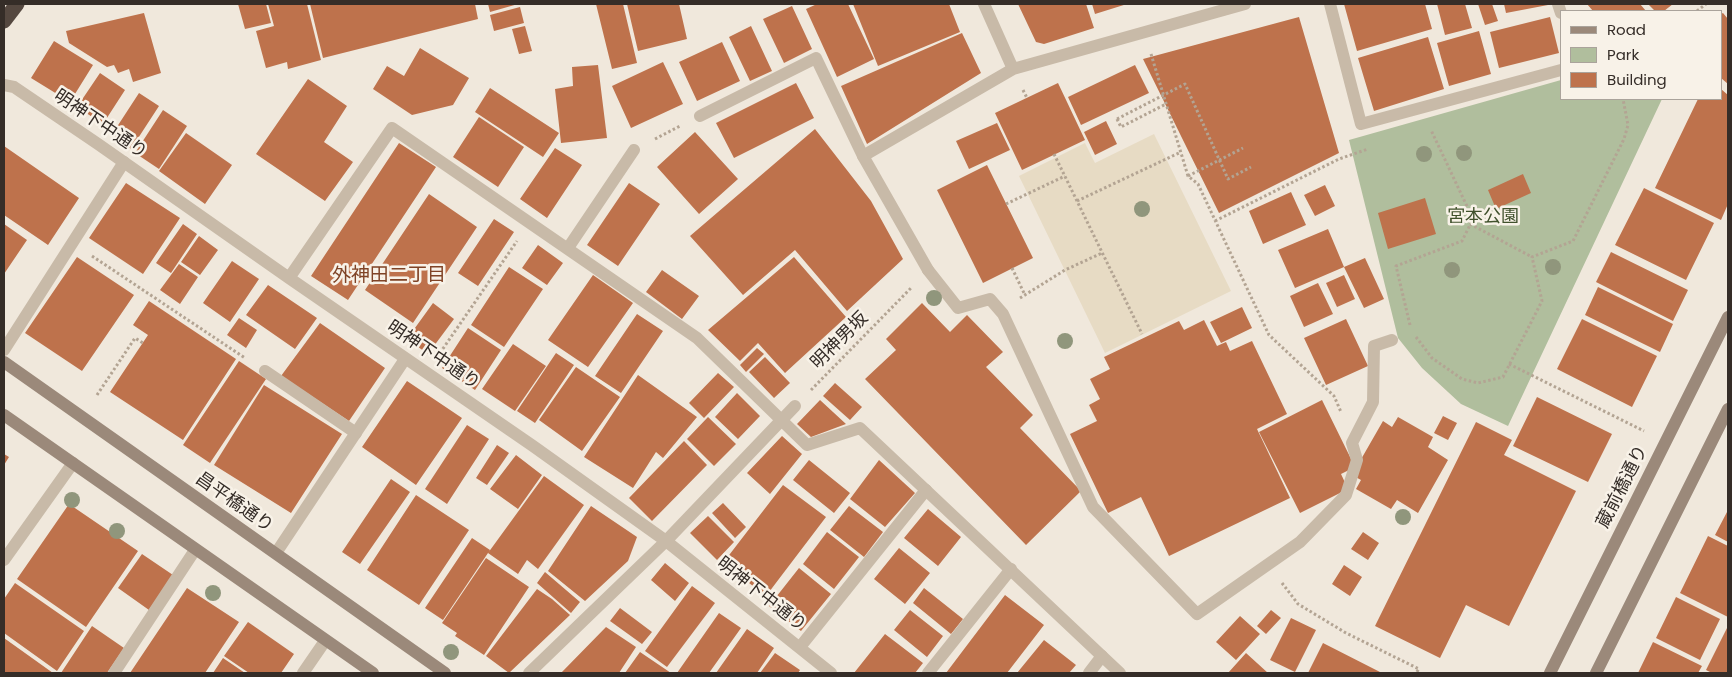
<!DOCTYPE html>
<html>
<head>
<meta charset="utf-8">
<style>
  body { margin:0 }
  #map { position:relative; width:1732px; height:677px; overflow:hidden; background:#f0e8dc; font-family:Poppins,sans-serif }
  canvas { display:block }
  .frame { position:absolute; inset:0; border:5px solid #352d28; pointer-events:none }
  .legend { position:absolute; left:1560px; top:10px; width:162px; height:90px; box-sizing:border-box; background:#f8f2e8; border:1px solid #aaa39b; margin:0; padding:6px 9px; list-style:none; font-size:15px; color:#352d28 }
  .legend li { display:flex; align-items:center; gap:10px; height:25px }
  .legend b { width:25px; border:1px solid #aaa39b }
</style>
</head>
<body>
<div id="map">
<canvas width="1732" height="677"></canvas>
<div class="frame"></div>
<ul class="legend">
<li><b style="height:6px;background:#9b897a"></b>Road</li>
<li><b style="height:14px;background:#b0be9d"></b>Park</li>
<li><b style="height:14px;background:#be724c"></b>Building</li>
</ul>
</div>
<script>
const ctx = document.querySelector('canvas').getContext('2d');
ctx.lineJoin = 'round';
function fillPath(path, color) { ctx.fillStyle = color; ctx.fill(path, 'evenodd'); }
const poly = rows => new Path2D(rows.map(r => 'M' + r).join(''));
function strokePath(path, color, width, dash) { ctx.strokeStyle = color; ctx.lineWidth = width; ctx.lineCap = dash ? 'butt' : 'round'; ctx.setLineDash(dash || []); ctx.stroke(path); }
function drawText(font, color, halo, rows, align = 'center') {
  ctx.font = font + ' Poppins,"Noto Sans JP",sans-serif'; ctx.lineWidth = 5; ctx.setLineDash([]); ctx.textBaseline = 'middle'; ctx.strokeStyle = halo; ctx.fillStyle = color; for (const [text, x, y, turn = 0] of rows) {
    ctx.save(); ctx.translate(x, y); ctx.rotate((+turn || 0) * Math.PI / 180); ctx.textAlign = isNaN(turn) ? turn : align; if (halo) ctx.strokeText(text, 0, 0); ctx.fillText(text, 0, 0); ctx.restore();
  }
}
const green = poly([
  [1561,80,1561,99,1662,99,1508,426,1461,404,1422,368,1398,338,1349,140]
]);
const plaza = poly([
  [1154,134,1231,291,1105,353,1019,176,1085,143,1095,163]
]);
const building = poly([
  [238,4,266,4,271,23,245,29],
  [268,4,307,4,321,60,288,69,287,62,266,68,256,31,274,26],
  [310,4,475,4,478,19,323,58],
  [488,4,518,4,490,12],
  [596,4,623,4,637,63,612,69],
  [627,4,679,4,687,39,638,51],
  [817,4,848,4,874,59,837,77,806,9],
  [853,4,949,4,960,32,878,66],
  [1018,4,1086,4,1094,28,1044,44,1036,42],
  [1092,4,1127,4,1095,14],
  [1344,4,1425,4,1432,29,1357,51],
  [1437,4,1465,4,1472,28,1445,35],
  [1478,4,1492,4,1498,21,1485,25],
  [1504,4,1548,4,1548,5,1506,13],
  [1587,4,1640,4,1646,11,1593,11],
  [1648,4,1673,4,1664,11,1655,11],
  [792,6,812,49,784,63,763,19],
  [520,7,524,23,494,31,490,15],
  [144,13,161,73,133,82,129,69,118,73,114,65,107,67,69,43,66,31],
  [1723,13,1728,19,1728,84,1721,78,1721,14],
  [1299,17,1339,153,1219,213,1143,59],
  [1550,17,1559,53,1499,68,1490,32],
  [525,26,532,51,519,54,512,29],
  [751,26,772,71,750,81,729,37],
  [1479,31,1491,74,1449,86,1437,43],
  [962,33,981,73,867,144,841,86],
  [1428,37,1444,89,1374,111,1358,58],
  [54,41,93,65,70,102,31,78],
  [722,42,740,81,697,101,679,62],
  [420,48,469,78,453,105,412,115,373,89,387,66,404,76],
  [663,62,683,104,631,128,612,86],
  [598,65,607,138,561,143,555,89,573,86,572,67],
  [1135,65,1149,93,1081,125,1068,97],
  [100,73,125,90,103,124,77,107],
  [308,79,347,106,324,142,353,162,325,201,256,154],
  [796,83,814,118,734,158,716,123],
  [1058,83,1085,140,1022,170,995,113],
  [490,88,559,133,543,157,475,112],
  [1721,89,1728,95,1728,204,1721,220,1655,188,1698,99,1721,99],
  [139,93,159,106,131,149,111,136],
  [163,110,187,126,159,169,135,153],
  [479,117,524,147,498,187,453,157],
  [1106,121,1117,144,1095,155,1084,132],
  [997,123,1010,150,969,169,956,141],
  [815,129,871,201,903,259,847,311,795,250,743,295,690,236],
  [695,132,738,179,699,214,657,167],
  [186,133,232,165,205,204,159,171],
  [399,143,436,167,348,300,311,276],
  [4,146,79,198,48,245,4,215],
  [555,148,582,165,547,218,520,199],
  [987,165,1033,258,983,283,937,190],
  [1523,174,1531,193,1496,209,1488,190],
  [126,183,180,218,143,274,89,238],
  [629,183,660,204,618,266,587,245],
  [1325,185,1335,206,1315,216,1304,195],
  [1644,188,1714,223,1686,280,1615,245],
  [1291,192,1306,225,1263,244,1249,211],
  [429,194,477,227,413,323,365,290],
  [1425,198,1436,234,1388,249,1378,213],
  [494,219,514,232,478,286,458,273],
  [4,224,27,240,4,274],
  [183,224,197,234,171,273,156,263],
  [1328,229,1344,267,1295,288,1278,250],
  [199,236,218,250,200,275,181,262],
  [538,245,563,263,547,285,522,268],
  [1611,252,1688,290,1673,321,1596,282],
  [77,257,134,295,82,371,25,333],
  [794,257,846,317,785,373,758,343,740,361,708,330],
  [1365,258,1384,299,1364,308,1344,267],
  [232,261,259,279,230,322,203,303],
  [179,264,198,277,180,304,160,290],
  [509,267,543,289,504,347,471,325],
  [662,270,699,296,682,319,646,292],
  [593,275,633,303,588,367,548,340],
  [1344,275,1355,299,1337,307,1326,283],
  [1318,283,1333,314,1304,327,1290,296],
  [268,285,317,318,295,349,246,315],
  [1598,287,1673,324,1660,352,1585,315],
  [149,301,236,359,183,440,110,392,148,335,133,325],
  [433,303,454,319,428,354,407,339],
  [922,303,950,332,967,315,1003,352,986,367,1033,415,1020,428,1081,491,1026,545,865,379,896,350,886,339],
  [1242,307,1252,328,1221,343,1210,322],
  [637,314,663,331,621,393,595,376],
  [239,318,257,330,246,348,227,335],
  [1346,319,1368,366,1326,385,1304,338],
  [1582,319,1657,356,1632,407,1557,369],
  [1204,320,1217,346,1226,342,1230,351,1252,341,1287,414,1257,429,1290,498,1169,556,1141,497,1108,513,1070,434,1097,421,1089,405,1100,399,1090,379,1110,369,1104,357,1179,321,1184,330],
  [320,323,385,368,349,421,281,376],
  [468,328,501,350,475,390,442,368],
  [513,344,546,366,515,411,482,389],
  [757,348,764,354,746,372,740,365],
  [556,353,574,365,535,423,517,411],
  [765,357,790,383,774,398,749,372],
  [239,361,266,379,210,463,183,445],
  [576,367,620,397,582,451,539,420],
  [718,373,734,387,704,418,689,403],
  [638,375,697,417,663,458,656,452,633,488,584,457],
  [407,381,462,418,416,485,362,447],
  [835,383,862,407,850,420,823,396],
  [264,385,342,434,291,513,214,465],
  [737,393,760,416,738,439,715,417],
  [1537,397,1612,434,1588,482,1513,446],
  [820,400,846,424,811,437,797,424],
  [1322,400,1355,467,1341,474,1348,489,1300,513,1259,432],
  [1443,416,1457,423,1448,440,1434,433],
  [708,417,736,444,714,466,687,439],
  [1398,417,1433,437,1428,447,1448,460,1418,513,1397,500,1391,509,1356,489,1361,480,1352,475,1383,421,1392,427],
  [1476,422,1512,440,1504,455,1576,491,1509,626,1466,605,1440,658,1375,626],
  [467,425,489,439,447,504,425,489],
  [782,436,802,454,770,494,747,473],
  [684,441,707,465,652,521,629,498],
  [497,445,509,453,487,485,476,478],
  [4,454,9,457,4,465],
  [516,455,542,475,518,509,490,489],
  [809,460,850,493,834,513,793,480],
  [879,460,915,493,885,527,850,499],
  [544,476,584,505,538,569,527,560,518,574,488,553],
  [391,479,410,492,360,564,342,552],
  [783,485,826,517,766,596,723,563],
  [416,495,469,530,419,605,367,570],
  [723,503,746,527,735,538,712,513],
  [69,504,138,551,86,627,17,579],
  [591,506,637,537,628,561,585,601,548,571],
  [849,506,883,532,864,557,830,530],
  [928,509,961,537,938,566,904,538],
  [1727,512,1728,512,1728,542,1715,535],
  [708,516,734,542,717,560,690,533],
  [827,532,859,557,834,589,803,564],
  [1363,532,1379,543,1368,560,1351,549],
  [1708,536,1728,546,1728,617,1680,593],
  [472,538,490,550,443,620,425,608],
  [899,548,930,573,905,604,874,579],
  [142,554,173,575,149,610,118,588],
  [486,558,529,587,484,655,455,636,457,633,442,623],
  [665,563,689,583,675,601,651,580],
  [1344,565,1362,577,1350,596,1332,584],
  [799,568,831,594,801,631,769,606],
  [545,572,580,602,571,613,537,583],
  [15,583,84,631,57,671,4,633,4,599],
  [692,586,715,603,667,667,645,651],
  [187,588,239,622,205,673,130,673],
  [924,588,963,619,951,634,913,603],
  [537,589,552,599,570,615,509,673,486,656],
  [1005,595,1044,625,1007,673,946,673],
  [1676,597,1720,619,1700,660,1656,638],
  [620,608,652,632,642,644,610,621],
  [910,610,943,636,927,657,894,630],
  [1271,610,1281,618,1266,634,1257,626],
  [719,613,741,628,709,673,677,673],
  [1240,616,1260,634,1236,660,1216,642],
  [1291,618,1316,630,1295,672,1270,660],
  [248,622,294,654,281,673,249,673,224,656],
  [92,626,124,648,107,673,61,673],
  [1728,626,1728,673,1712,673,1706,670],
  [606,627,636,647,619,673,561,673],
  [747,629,774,648,757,673,716,673],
  [885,634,923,663,915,673,854,673],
  [4,638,53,673,4,673],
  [1044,640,1076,665,1069,673,1017,673],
  [1653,642,1702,666,1698,673,1638,673],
  [1323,643,1380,672,1379,673,1308,673],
  [640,652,671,673,625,673],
  [775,653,800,670,798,673,760,673],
  [1246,653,1268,673,1228,673],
  [223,658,245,673,213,673]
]);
const path = poly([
  [1697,11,1706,4],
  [1151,54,1188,176,1198,184,1269,335,1334,396,1341,412],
  [1023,90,1027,98],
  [1117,119,1121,127,1166,104],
  [655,139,680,126],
  [1054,154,1142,334],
  [1188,176,1243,148],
  [1077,201,1181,152],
  [1006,204,1065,176],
  [1215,221,1339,159,1368,149],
  [1470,224,1532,257],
  [92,256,245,358],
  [1012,268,1024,293],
  [1020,298,1065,270,1102,253],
  [1410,325,1396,266,1462,241,1473,219,1431,130],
  [1416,337,1432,358,1462,379,1478,383,1503,377,1542,301,1532,257,1573,241,1624,139,1628,125,1623,99],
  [440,353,517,241],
  [1509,364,1644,431],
  [811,390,912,287],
  [97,395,135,338,143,343],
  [1282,583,1298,604,1346,633,1419,669,1416,673]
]);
const lane = poly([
  [700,116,816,58,863,156],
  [568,248,634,150],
  [928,270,958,308,990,299,1003,314,1093,507,1197,614,1300,542,1346,495,1357,460,1352,443,1373,402,1374,346,1392,340],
  [4,350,124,162],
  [265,371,356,433],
  [800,647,926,490],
  [114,673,195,550],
  [928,673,1011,569],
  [1089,673,1102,656]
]);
const street = poly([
  [984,4,1013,69],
  [1330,4,1361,124,1561,70],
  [1558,4,1561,13],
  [4,85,14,87,98,144,289,278,533,446,666,541,831,673],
  [928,270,863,156,1013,69,1245,4],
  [289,278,392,128,697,338,807,445,860,428,1120,673],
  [276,553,405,359],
  [4,560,73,463],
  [303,673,325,641],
  [529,673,666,541,795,406]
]);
const secondary = poly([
  [4,362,445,673],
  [4,415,373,673],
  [1550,673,1728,317],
  [1596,673,1728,409]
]);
const highway = poly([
  [4,21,17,4]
]);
const pathBridge = poly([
  [1117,119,1185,84,1228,179,1251,167]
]);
const trees = [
  [1464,153],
  [1424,154],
  [1142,209],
  [1553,267],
  [1452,270],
  [934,298],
  [1065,341],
  [72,500],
  [1403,517],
  [117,531],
  [213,593],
  [451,652]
];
const streetNames = [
  ["明神下中通り",100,125,34],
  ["明神男坂",840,341,-45],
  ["明神下中通り",433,356,34],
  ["蔵前橋通り",1623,487,-63],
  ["昌平橋通り",234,503,35],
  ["明神下中通り",761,595,38]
];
const parkNames = [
  ["宮本公園",1483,217]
];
const neighbourhoodNames = [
  ["外神田二丁目",389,276]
];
fillPath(green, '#b0be9d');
fillPath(plaza, '#e7dbc4');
fillPath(building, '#be724c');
strokePath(path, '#b3a493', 3, [2.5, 2.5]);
strokePath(lane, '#c8baa8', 12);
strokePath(street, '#c8baa8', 12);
strokePath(secondary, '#9b897a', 12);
strokePath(highway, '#554840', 15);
strokePath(pathBridge, '#b3a493', 3, [2.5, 2.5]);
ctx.fillStyle = '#90967c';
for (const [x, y] of trees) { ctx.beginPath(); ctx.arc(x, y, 8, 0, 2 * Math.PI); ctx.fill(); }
drawText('18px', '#352d28', '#f8f2e8', streetNames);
drawText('18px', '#41522d', '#f8f2e8', parkNames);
drawText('19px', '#7f4326', '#f8f2e8', neighbourhoodNames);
</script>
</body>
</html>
